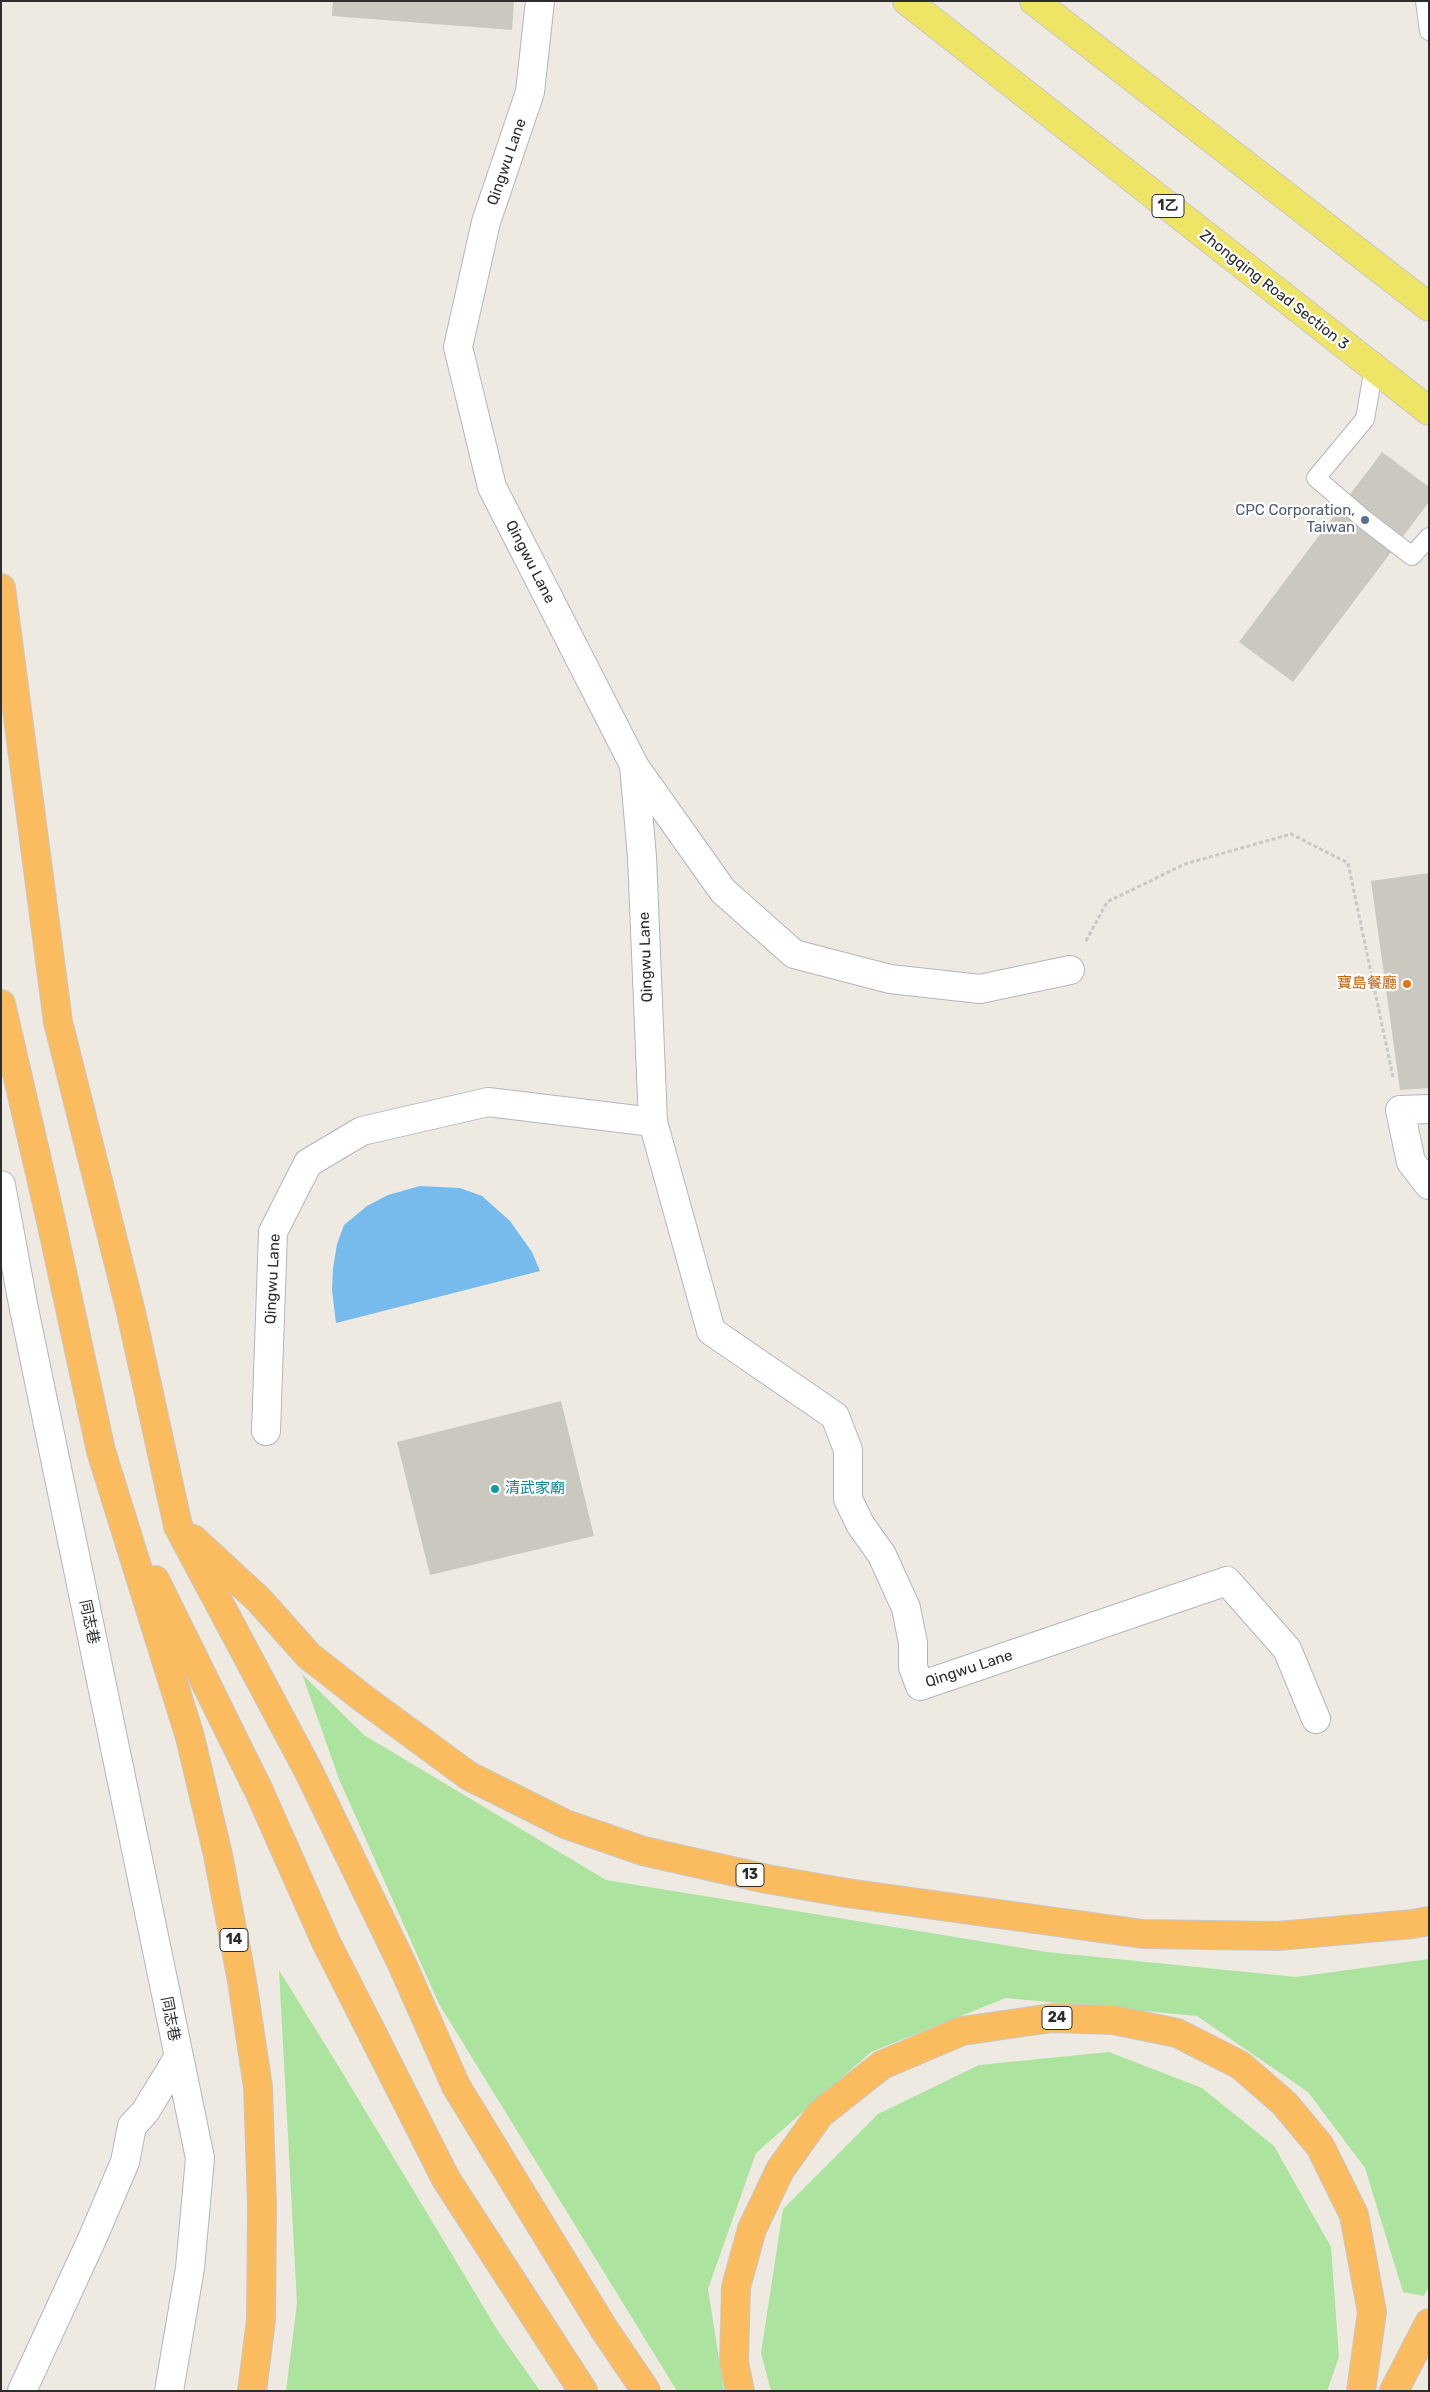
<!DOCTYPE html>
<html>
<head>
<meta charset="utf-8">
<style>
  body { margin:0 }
  #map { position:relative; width:1430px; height:2392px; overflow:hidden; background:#eeeae1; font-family:Rubik,sans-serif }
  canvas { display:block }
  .frame { position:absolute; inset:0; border:2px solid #2d2d2d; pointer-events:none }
</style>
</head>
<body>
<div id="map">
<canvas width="1430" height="2392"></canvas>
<div class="frame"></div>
</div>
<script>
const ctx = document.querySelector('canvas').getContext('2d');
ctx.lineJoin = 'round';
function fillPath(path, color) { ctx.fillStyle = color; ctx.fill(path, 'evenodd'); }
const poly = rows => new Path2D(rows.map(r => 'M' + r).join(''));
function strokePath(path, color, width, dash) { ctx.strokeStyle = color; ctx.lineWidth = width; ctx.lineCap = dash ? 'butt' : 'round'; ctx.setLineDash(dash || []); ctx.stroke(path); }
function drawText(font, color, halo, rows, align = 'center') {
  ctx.font = font + ' Rubik,"Noto Sans TC",sans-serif'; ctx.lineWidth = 4.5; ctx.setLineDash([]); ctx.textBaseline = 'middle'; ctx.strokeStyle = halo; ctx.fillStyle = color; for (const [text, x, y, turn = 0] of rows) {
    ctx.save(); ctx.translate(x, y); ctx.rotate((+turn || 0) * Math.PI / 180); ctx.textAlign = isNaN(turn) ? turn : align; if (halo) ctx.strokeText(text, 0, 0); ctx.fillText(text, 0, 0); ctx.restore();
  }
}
const green = poly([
  [302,1674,364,1735,606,1880,1047,1952,1296,1977,1429,1959,1429,2287,1424,2296,1403,2292,1365,2168,1308,2092,1197,2016,1006,1998,871,2052,756,2153,708,2289,724,2391,677,2391,439,2004,339,1779],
  [279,1970,339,2067,498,2331,540,2391,286,2391,297,2303],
  [1109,2052,1202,2088,1274,2146,1331,2247,1339,2357,1327,2391,771,2391,761,2353,783,2209,878,2114,979,2065]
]);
const water = poly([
  [420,1186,460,1188,482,1196,510,1221,532,1252,540,1271,336,1323,332,1290,333,1269,337,1244,344,1225,367,1206,388,1195]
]);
const building = poly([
  [333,1,514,1,512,30,332,16],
  [1382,452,1429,487,1429,502,1293,682,1239,642],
  [1429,873,1429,1088,1400,1090,1371,881],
  [561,1401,594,1536,430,1575,397,1442]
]);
const path = poly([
  [1086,941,1107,902,1185,864,1291,834,1348,863,1393,1077]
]);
const lane = poly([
  [1425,1,1429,31],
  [1371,361,1375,362,1365,419,1316,478,1365,520,1412,556,1429,537]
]);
const street = poly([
  [540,1,530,92,486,222,458,347,492,487,634,765,642,857,653,1122,711,1331,835,1416,848,1450,848,1499,860,1524,882,1555,906,1608,913,1643,913,1667,920,1686,1227,1581,1287,1649,1316,1719],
  [635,767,723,891,794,954,890,979,980,989,1070,970],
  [1429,1109,1400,1110,1411,1162,1429,1185],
  [1,1185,23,1304,200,2158,190,2268,169,2391],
  [266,1431,273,1232,308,1163,362,1131,488,1102,653,1122],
  [22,2391,93,2237,125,2162,132,2126,145,2112,178,2058]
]);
const primary = poly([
  [907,1,1429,411],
  [1034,1,1429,307]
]);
const highway = poly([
  [1,588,58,1022,131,1312,178,1526,308,1770,402,1964,456,2086,604,2329,646,2391],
  [1,1004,51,1221,101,1451,190,1737,218,1855,242,1981,258,2087,262,2205,261,2320,252,2391],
  [193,1539,259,1600,309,1656,364,1699,469,1776,565,1824,643,1851,767,1879,847,1893,1143,1934,1278,1936,1413,1924,1429,1921],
  [155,1580,259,1791,326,1942,446,2179,583,2391],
  [740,2391,734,2362,736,2287,752,2229,780,2170,820,2114,882,2065,962,2031,1052,2018,1113,2020,1177,2033,1240,2065,1284,2103,1320,2146,1354,2215,1372,2312,1361,2391],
  [1394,2391,1429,2323]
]);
const markers = [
  [1365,520,5,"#5c6f8a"],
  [1407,984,5,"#e8710a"],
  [495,1489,5,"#0f9aa8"]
];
const shields = [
  [1168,206,32],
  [750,1875,28],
  [234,1940,28],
  [1057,2018,30]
];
const shieldNames = [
  ["1乙",1168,206],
  ["13",750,1875],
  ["14",234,1940],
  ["24",1057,2018]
];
const streetNames = [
  ["Qingwu Lane",507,162,-71],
  ["Zhongqing Road Section 3",1274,290,38],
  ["Qingwu Lane",530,562,63],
  ["Qingwu Lane",646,957,-92],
  ["Qingwu Lane",273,1279,-87],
  ["同志巷",89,1622,78],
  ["Qingwu Lane",969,1669,-18],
  ["同志巷",170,2019,79]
];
const serviceNames = [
  ["CPC Corporation,",1355,511],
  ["Taiwan",1355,528]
];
const foodNames = [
  ["寶島餐廳",1397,984]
];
const cultureNames = [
  ["清武家廟",505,1489]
];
fillPath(green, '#ace39f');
fillPath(water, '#77bbed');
fillPath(building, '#cac8bf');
strokePath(lane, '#b4b4c0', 20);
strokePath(street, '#b4b4c0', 30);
strokePath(primary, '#c8c8c8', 30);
strokePath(highway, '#c8c8c8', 30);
strokePath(path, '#c8c8c8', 3, [4, 2.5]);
strokePath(lane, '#fff', 18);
strokePath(street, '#fff', 28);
strokePath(primary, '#eee466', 28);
strokePath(highway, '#fbbb5f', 28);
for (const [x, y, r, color] of markers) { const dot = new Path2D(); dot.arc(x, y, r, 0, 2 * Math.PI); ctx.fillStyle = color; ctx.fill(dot); strokePath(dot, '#fff', 2); }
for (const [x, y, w] of shields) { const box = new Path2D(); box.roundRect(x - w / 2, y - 11.5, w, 23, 4); ctx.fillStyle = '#fff'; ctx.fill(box); strokePath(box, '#2d2d2d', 1); }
drawText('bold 14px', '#2d2d2d', null, shieldNames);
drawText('15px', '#2d2d2d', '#fff', streetNames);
drawText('15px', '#4e5e75', '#fff', serviceNames, 'right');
drawText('15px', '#c56008', '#fff', foodNames, 'right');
drawText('15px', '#0d838f', '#fff', cultureNames, 'left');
</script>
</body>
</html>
